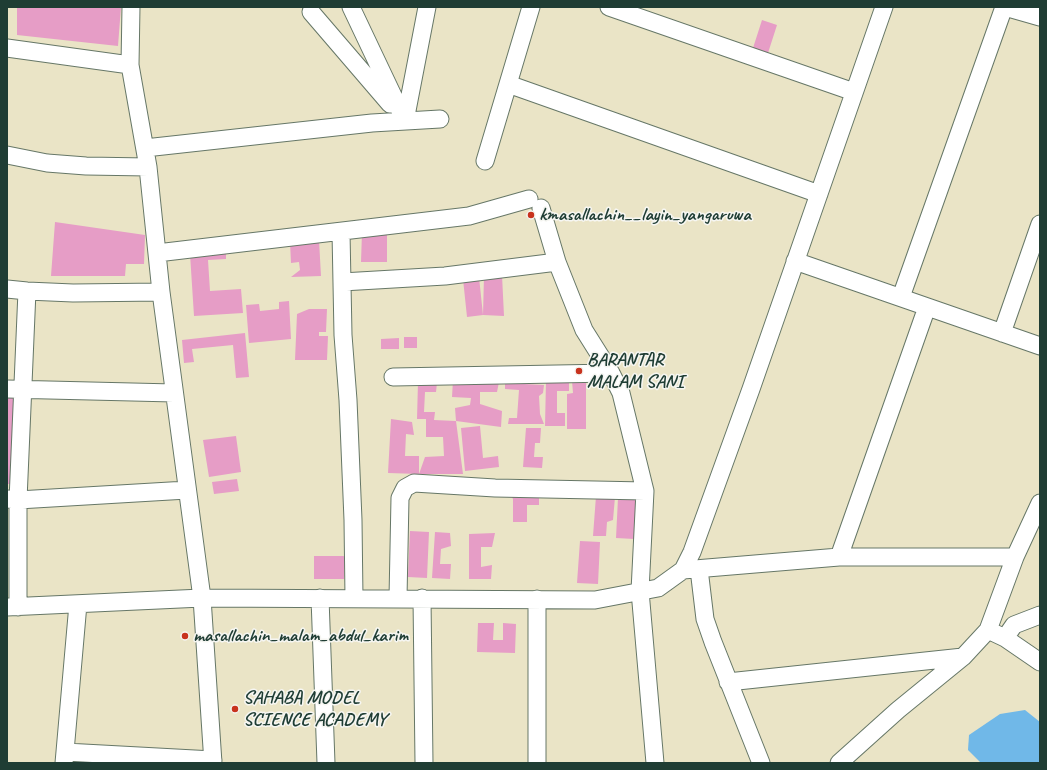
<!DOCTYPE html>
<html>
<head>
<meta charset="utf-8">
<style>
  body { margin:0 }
  #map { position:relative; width:1047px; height:770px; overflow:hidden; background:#eae4c6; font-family:Caveat,sans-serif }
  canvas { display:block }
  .frame { position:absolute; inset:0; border:8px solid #1f3d34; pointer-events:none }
</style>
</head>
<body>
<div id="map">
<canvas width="1047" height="770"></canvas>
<div class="frame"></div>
</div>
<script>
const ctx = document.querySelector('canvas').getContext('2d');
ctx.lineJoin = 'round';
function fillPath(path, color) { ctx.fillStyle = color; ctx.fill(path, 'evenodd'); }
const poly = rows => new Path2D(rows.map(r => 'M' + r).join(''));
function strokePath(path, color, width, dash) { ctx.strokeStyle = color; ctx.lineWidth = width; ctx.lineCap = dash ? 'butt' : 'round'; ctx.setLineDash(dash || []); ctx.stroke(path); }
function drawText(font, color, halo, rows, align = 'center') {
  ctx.font = font + ' Caveat,sans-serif'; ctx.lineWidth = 3; ctx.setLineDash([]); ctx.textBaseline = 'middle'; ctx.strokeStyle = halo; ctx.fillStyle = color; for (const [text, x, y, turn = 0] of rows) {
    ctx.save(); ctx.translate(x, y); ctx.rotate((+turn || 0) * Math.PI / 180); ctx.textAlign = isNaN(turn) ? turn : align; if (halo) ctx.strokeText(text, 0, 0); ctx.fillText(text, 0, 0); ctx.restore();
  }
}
const water = poly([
  [1025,710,1040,722,1040,763,981,763,968,750,969,735,1000,714]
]);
const building = poly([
  [17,7,121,7,118,46,17,35],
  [762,20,777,25,768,53,753,48],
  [55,222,145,235,144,264,126,264,125,276,51,276],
  [387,229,387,262,361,262,362,232],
  [319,240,321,276,291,277,300,270,299,262,291,263,290,242],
  [226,252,226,259,208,260,210,291,241,289,243,313,194,316,190,254],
  [502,275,504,316,483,315,467,317,463,279,479,277,483,315,484,276],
  [289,301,291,339,249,343,246,305,259,304,260,311,279,309,279,302],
  [309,309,327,309,326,332,319,332,319,336,328,336,327,360,295,360,297,314],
  [245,333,249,377,236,378,233,345,192,349,194,362,184,363,182,340],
  [404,337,417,337,417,348,404,348],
  [399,338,399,349,381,349,381,339],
  [453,380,499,382,497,392,480,392,480,404,502,411,501,427,456,421,455,408,470,405,471,398,452,397],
  [546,381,569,381,569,391,557,391,557,413,565,413,565,426,545,426],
  [572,381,586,381,586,429,567,429,567,394,573,393],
  [418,382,437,383,436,392,425,392,424,412,435,412,434,420,456,421,463,474,419,474,425,457,444,456,443,437,426,437,426,419,417,419],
  [505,383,544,385,543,393,539,396,540,414,544,424,508,424,509,418,517,418,519,390,505,389],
  [7,396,16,396,10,484,7,484],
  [391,419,412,422,414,435,406,434,405,456,419,456,419,474,388,473],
  [480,426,483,458,498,456,499,467,465,471,461,428],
  [526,428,541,428,540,443,535,443,534,457,543,457,542,468,523,467],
  [236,436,241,472,209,477,203,440],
  [237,479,239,491,214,494,212,482],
  [509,492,539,492,539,505,527,505,527,522,513,522,513,499],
  [596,496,615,497,613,520,607,522,606,536,593,536],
  [618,498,636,499,634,539,616,538],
  [410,531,429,532,427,578,408,577],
  [435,532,450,533,451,546,441,549,440,564,451,564,450,579,432,578],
  [495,533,492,547,481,547,481,567,492,565,491,579,469,579,469,534],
  [580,541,600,542,598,584,577,583],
  [314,556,345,556,344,579,314,579],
  [478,623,494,623,493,640,503,640,503,623,516,624,515,653,477,652]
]);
const street = poly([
  [131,7,130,65,148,167,161,292,202,598,213,763],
  [351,7,405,121,427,7],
  [609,7,854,92],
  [1005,7,1040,17],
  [311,12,390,104],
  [7,48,130,65],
  [508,84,819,194],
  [145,148,372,123,440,119],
  [7,155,47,163,86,166,148,167],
  [485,161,531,7],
  [541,208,557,262,584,330,611,373,621,393,645,491,640,591,655,763],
  [341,232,343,335,348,400,353,520,354,598],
  [157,253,469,216,529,199],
  [795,261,1040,346],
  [342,282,445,276,557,262],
  [7,289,27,291,73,293,161,292],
  [901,297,1004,7],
  [1002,333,1040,224],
  [393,377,611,373],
  [7,389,174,393],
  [7,499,18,500,187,490],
  [839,557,927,307],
  [699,569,705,619,713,642,761,763],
  [683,570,839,557,1015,557],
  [320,598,326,763],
  [398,598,400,498,405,488,414,483,495,488,645,491],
  [422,598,424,763],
  [7,607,202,598,595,600,658,588,683,570,692,552,751,389,884,7],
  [18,607,18,500,27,291],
  [988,630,1005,638,1040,662],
  [1005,638,1014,625,1040,615],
  [728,682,963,657],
  [65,752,213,760],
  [64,763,78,604],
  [537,763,537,599],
  [839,763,898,710,963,657,988,630,1015,557,1040,503]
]);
const markers = [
  [531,215,4,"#c8321e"],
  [579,371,4,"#c8321e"],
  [185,636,4,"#c8321e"],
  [235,709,4,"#c8321e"]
];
const poiNames = [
  ["kmasallachin__layin_yangaruwa",539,215],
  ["BARANTAR",587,360],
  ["MALAM SANI",587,382],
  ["masallachin_malam_abdul_karim",193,636],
  ["SAHABA MODEL",243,698],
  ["SCIENCE ACADEMY",243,720]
];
fillPath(water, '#70b8e8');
fillPath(building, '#e69dc6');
strokePath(street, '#667767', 19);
strokePath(street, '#fff', 17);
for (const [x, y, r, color] of markers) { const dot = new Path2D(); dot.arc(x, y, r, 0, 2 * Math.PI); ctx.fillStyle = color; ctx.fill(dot); strokePath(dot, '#f6f6f2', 1.5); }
drawText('bold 19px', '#1f3d34', '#f6f6f2', poiNames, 'left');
</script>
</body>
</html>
